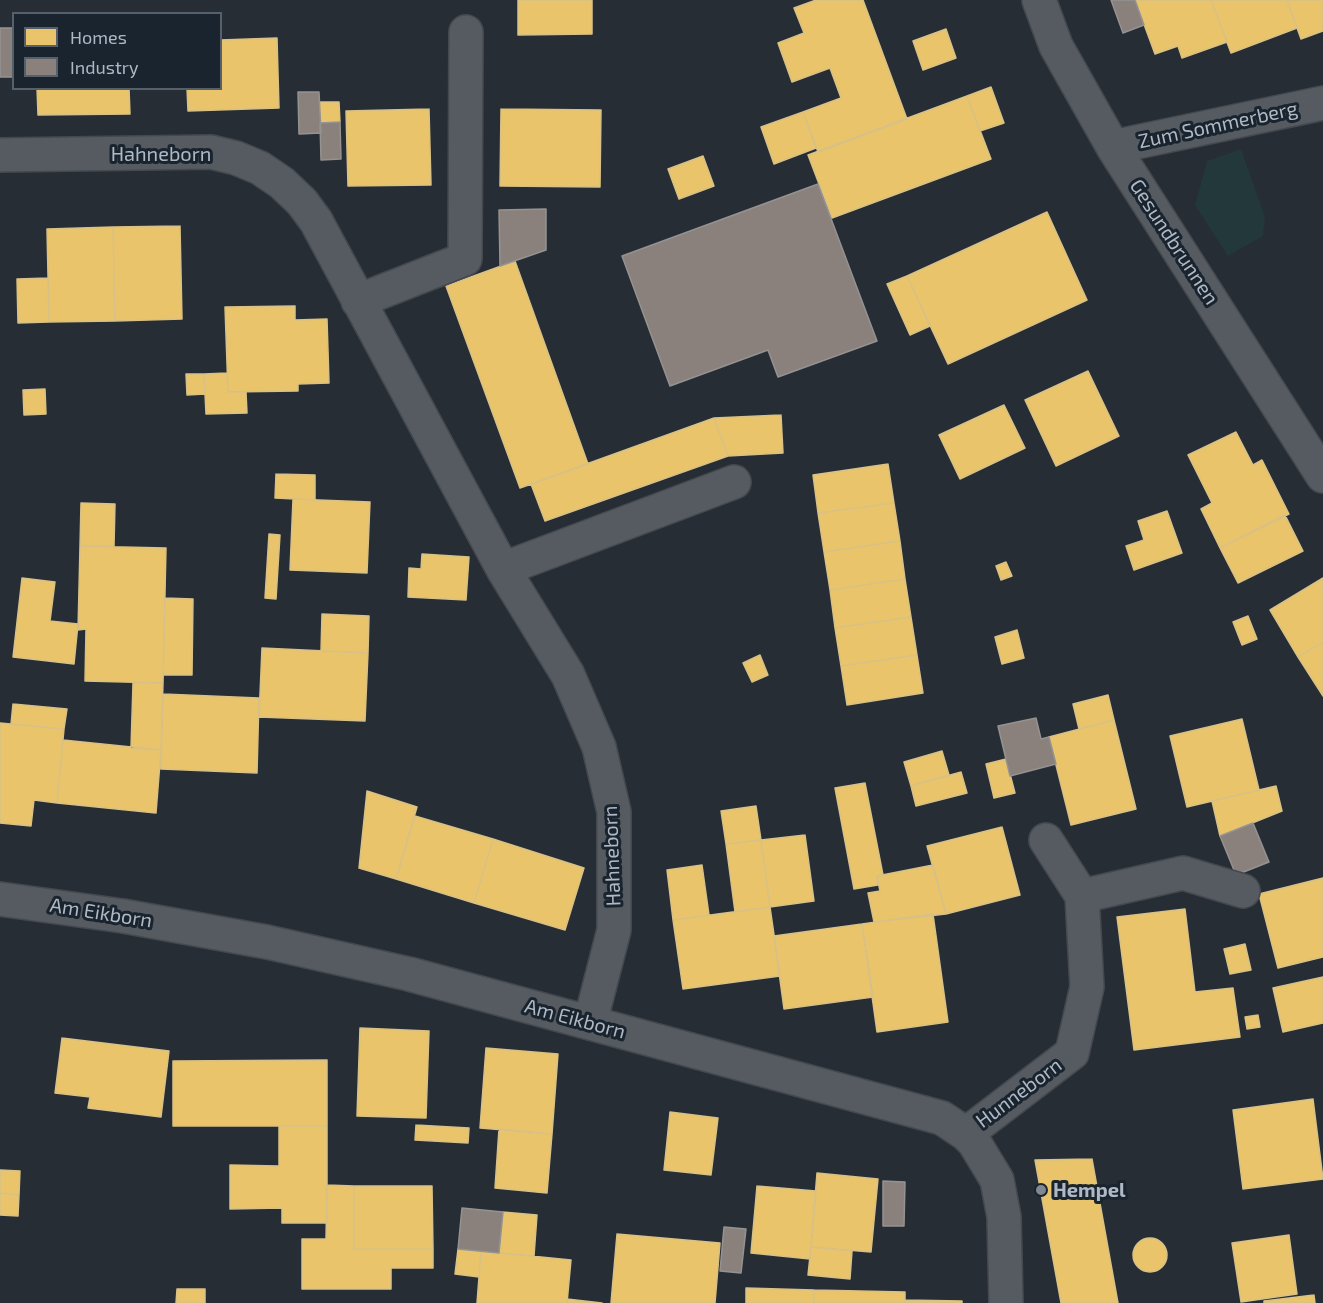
<!DOCTYPE html>
<html>
<head>
<meta charset="utf-8">
<style>
  body { margin:0 }
  #map { position:relative; width:1323px; height:1303px; overflow:hidden; background:#262d34; font-family:"Exo 2",sans-serif }
  canvas { display:block }
  .legend { position:absolute; left:12px; top:12px; width:210px; height:78px; box-sizing:border-box; background:#1a242e; border:2px solid #56606b; margin:0; padding:8px 10px; list-style:none; font-size:18px; color:#afb9c6 }
  .legend li { display:flex; align-items:center; gap:12px; height:30px }
  .legend b { width:30px; border:2px solid #56606b }
</style>
</head>
<body>
<div id="map">
<canvas width="1323" height="1303"></canvas>
<ul class="legend">
<li><b style="height:16px;background:#e9c46a"></b>Homes</li>
<li><b style="height:16px;background:#8a817c"></b>Industry</li>
</ul>
</div>
<script>
const ctx = document.querySelector('canvas').getContext('2d');
ctx.lineJoin = 'round';
function fillPath(path, color) { ctx.fillStyle = color; ctx.fill(path, 'evenodd'); }
const poly = rows => new Path2D(rows.map(r => 'M' + r).join(''));
function strokePath(path, color, width, dash) { ctx.strokeStyle = color; ctx.lineWidth = width; ctx.lineCap = dash ? 'butt' : 'round'; ctx.setLineDash(dash || []); ctx.stroke(path); }
function drawText(font, color, halo, rows, align = 'center') {
  ctx.font = font + ' "Exo 2",sans-serif'; ctx.lineWidth = 6; ctx.setLineDash([]); ctx.textBaseline = 'middle'; ctx.strokeStyle = halo; ctx.fillStyle = color; for (const [text, x, y, turn = 0] of rows) {
    ctx.save(); ctx.translate(x, y); ctx.rotate((+turn || 0) * Math.PI / 180); ctx.textAlign = isNaN(turn) ? turn : align; if (halo) ctx.strokeText(text, 0, 0); ctx.fillText(text, 0, 0); ctx.restore();
  }
}
const green = poly([
  [1241,149,1265,217,1263,236,1228,256,1195,205,1207,161]
]);
const homes = poly([
  [518,0,592,0,592,34,518,35,518,0],
  [816,0,863,0,907,119,818,152,803,112,841,98,830,68,792,82,778,43,804,33,794,8,816,0],
  [1135,0,1211,0,1227,42,1182,58,1178,46,1155,54,1135,0],
  [1211,0,1287,0,1297,28,1231,53,1211,0],
  [1287,0,1323,0,1323,31,1301,39,1287,0],
  [946,29,956,58,923,70,913,41,946,29],
  [277,38,279,108,188,111,187,88,220,88,220,40,277,38],
  [991,87,1004,123,980,131,967,96,991,87],
  [37,88,129,88,130,114,38,115,37,88],
  [967,96,991,159,832,218,808,155,967,96],
  [319,102,339,102,340,122,320,123,319,102],
  [429,109,431,185,348,186,346,111,429,109],
  [501,109,601,110,600,187,500,186,501,109],
  [803,112,816,148,774,164,761,127,803,112],
  [703,156,714,186,679,199,668,169,703,156],
  [1047,212,1087,300,948,364,907,276,1047,212],
  [180,226,182,319,115,321,113,227,180,226],
  [113,227,115,321,49,322,47,229,113,227],
  [515,261,588,464,520,488,446,286,515,261],
  [907,276,930,326,910,335,887,284,907,276],
  [48,278,49,322,18,323,17,279,48,278],
  [295,306,295,320,327,319,329,383,298,384,298,391,228,392,225,307,295,306],
  [1088,371,1119,436,1056,466,1025,400,1088,371],
  [227,373,228,392,246,392,247,413,206,414,204,374,227,373],
  [186,374,204,374,205,394,187,395,186,374],
  [45,389,46,414,24,415,23,390,45,389],
  [1004,405,1025,448,960,479,939,435,1004,405],
  [781,415,783,453,728,456,714,418,781,415],
  [714,418,728,456,545,521,531,484,714,418],
  [1236,432,1253,465,1262,460,1289,514,1220,548,1201,509,1212,503,1188,455,1236,432],
  [888,464,894,503,818,513,813,475,888,464],
  [276,474,315,475,315,500,275,498,276,474],
  [293,499,370,502,367,573,290,570,293,499],
  [81,503,115,504,114,546,80,546,81,503],
  [894,503,900,541,824,552,818,513,894,503],
  [1167,511,1182,553,1134,570,1126,546,1144,540,1138,521,1167,511],
  [1285,515,1303,551,1238,583,1220,548,1285,515],
  [269,534,280,535,276,599,265,598,269,534],
  [900,541,905,579,830,590,824,552,900,541],
  [80,546,166,548,163,683,85,681,86,629,78,630,80,546],
  [422,554,469,557,466,600,408,597,409,568,421,569,422,554],
  [1006,562,1012,576,1001,580,996,566,1006,562],
  [22,578,55,582,50,621,78,624,74,664,13,657,22,578],
  [1323,578,1323,642,1298,657,1270,610,1323,578],
  [905,579,911,617,835,628,830,590,905,579],
  [165,598,193,599,192,675,163,675,165,598],
  [322,614,369,616,368,653,321,651,322,614],
  [1248,616,1257,639,1242,645,1233,622,1248,616],
  [911,617,917,655,841,666,835,628,911,617],
  [1017,630,1024,658,1002,664,995,637,1017,630],
  [1323,642,1323,696,1298,657,1323,642],
  [262,648,368,653,365,721,259,717,262,648],
  [760,655,768,675,752,682,743,663,760,655],
  [917,655,923,693,847,705,841,666,917,655],
  [133,683,163,683,161,750,131,748,133,683],
  [163,694,259,698,257,773,161,769,163,694],
  [1108,695,1114,720,1079,729,1073,704,1108,695],
  [13,704,67,709,64,729,11,724,13,704],
  [1242,719,1259,790,1187,807,1170,736,1242,719],
  [1114,720,1136,809,1071,825,1049,737,1114,720],
  [0,723,64,729,57,803,34,800,31,826,0,823,0,723],
  [63,740,161,750,156,813,57,803,63,740],
  [942,751,949,775,911,786,904,762,942,751],
  [1006,759,1015,793,994,798,986,764,1006,759],
  [961,772,967,793,916,806,911,786,961,772],
  [865,783,883,875,877,876,878,885,854,889,835,788,865,783],
  [1276,786,1282,811,1220,836,1212,801,1276,786],
  [367,791,417,807,396,879,359,868,367,791],
  [756,806,761,840,726,844,721,811,756,806],
  [415,816,493,839,474,903,396,879,415,816],
  [1002,827,1020,895,946,914,927,846,1002,827],
  [805,835,814,901,770,907,761,840,805,835],
  [493,839,584,868,565,930,474,903,493,839],
  [761,840,770,907,735,912,726,844,761,840],
  [702,865,709,915,673,920,667,870,702,865],
  [933,865,946,914,874,922,868,893,880,891,877,876,933,865],
  [1323,878,1323,957,1278,968,1259,894,1323,878],
  [770,907,780,976,683,989,673,920,770,907],
  [1185,909,1195,992,1233,988,1240,1037,1134,1050,1117,917,1185,909],
  [933,914,948,1022,877,1032,862,924,933,914],
  [862,924,873,997,784,1009,774,936,862,924],
  [1245,944,1251,970,1230,974,1224,949,1245,944],
  [1323,977,1323,1023,1283,1032,1273,988,1323,977],
  [1258,1015,1260,1027,1247,1029,1245,1017,1258,1015],
  [360,1028,429,1031,426,1118,357,1116,360,1028],
  [62,1038,169,1051,161,1117,88,1108,90,1097,55,1093,62,1038],
  [486,1048,558,1054,552,1134,480,1128,486,1048],
  [327,1060,327,1126,173,1126,173,1061,327,1060],
  [1313,1099,1323,1179,1243,1189,1233,1110,1313,1099],
  [670,1112,718,1118,711,1175,664,1170,670,1112],
  [416,1125,469,1128,468,1143,415,1140,416,1125],
  [279,1126,327,1126,327,1223,282,1223,282,1208,230,1209,230,1165,279,1166,279,1126],
  [499,1129,552,1134,547,1193,495,1188,499,1129],
  [1092,1159,1118,1303,1061,1303,1035,1160,1092,1159],
  [0,1170,20,1171,19,1195,0,1193,0,1170],
  [817,1173,878,1179,871,1252,811,1247,817,1173],
  [327,1185,354,1186,354,1249,433,1249,433,1268,391,1268,391,1289,302,1289,302,1239,326,1239,327,1185],
  [354,1186,432,1186,433,1249,354,1249,354,1186],
  [757,1186,816,1191,810,1259,751,1253,757,1186],
  [0,1193,19,1195,18,1216,0,1215,0,1193],
  [503,1212,537,1215,534,1256,499,1253,503,1212],
  [617,1234,720,1243,715,1303,611,1303,617,1234],
  [1289,1235,1297,1294,1241,1302,1232,1243,1289,1235],
  '1133 1255a17 17 0 1 1 34 0a17 17 0 1 1-34 0Z',
  [811,1247,852,1251,850,1279,808,1275,811,1247],
  [458,1249,481,1251,479,1277,455,1274,458,1249],
  [481,1251,571,1260,567,1303,477,1303,481,1251],
  [746,1288,814,1290,814,1303,746,1303,746,1288],
  [177,1289,205,1289,205,1303,176,1303,177,1289],
  [814,1290,905,1292,905,1303,814,1303,814,1290],
  [1314,1295,1315,1303,1264,1303,1264,1301,1314,1295],
  [567,1299,602,1303,567,1303,567,1299],
  [905,1300,962,1301,962,1303,905,1303,905,1300]
]);
const industry = poly([
  [1111,0,1135,0,1144,25,1123,33,1111,0],
  [0,28,14,28,14,77,0,77,0,28],
  [298,92,319,92,321,133,299,134,298,92],
  [340,122,341,159,321,160,320,123,340,122],
  [818,184,877,341,778,377,768,350,670,386,622,256,818,184],
  [546,209,546,250,500,266,499,210,546,209],
  [1036,718,1041,739,1049,737,1056,764,1010,776,998,726,1036,718],
  [1253,823,1269,862,1236,875,1220,836,1253,823],
  [883,1181,905,1182,904,1226,883,1226,883,1181],
  [462,1208,503,1212,499,1253,458,1249,462,1208],
  [724,1227,746,1229,741,1273,720,1271,724,1227]
]);
const minor = poly([
  [1039,0,1056,46,1113,147,1323,476],
  [1113,147,1323,103],
  [0,155,211,152,236,158,260,168,282,183,302,202,316,221,503,569,568,675,599,747,614,812,614,930,590,1023],
  [358,301,465,259,466,32],
  [503,569,734,482],
  [1046,840,1082,896,1183,873,1243,891],
  [0,899,123,916,267,942,409,974,942,1118,966,1134,974,1142,997,1180,1004,1217,1006,1303],
  [966,1134,1072,1053,1087,987,1082,896]
]);
const markers = [
  [1041,1190,6,"#7f8893"]
];
const streetNames = [
  ["Zum Sommerberg",1218,125,-12],
  ["Hahneborn",161,154],
  ["Gesundbrunnen",1174,242,57],
  ["Hahneborn",612,856,-92],
  ["Am Eikborn",101,913,9],
  ["Am Eikborn",575,1019,15],
  ["Hunneborn",1019,1093,-37]
];
const poiNames = [
  ["Hempel",1053,1190]
];
fillPath(green, '#23383a');
fillPath(homes, '#e9c46a');
strokePath(homes, '#d8c186', 1.5);
fillPath(industry, '#8a817c');
strokePath(industry, '#959292', 1.5);
strokePath(minor, '#44494f', 36);
strokePath(minor, '#565b62', 33);
for (const [x, y, r, color] of markers) { const dot = new Path2D(); dot.arc(x, y, r, 0, 2 * Math.PI); ctx.fillStyle = color; ctx.fill(dot); strokePath(dot, '#1a242e', 2); }
drawText('20px', '#afb9c6', '#1a242e', streetNames);
drawText('bold 20px', '#afb9c6', '#1a242e', poiNames, 'left');
</script>
</body>
</html>
